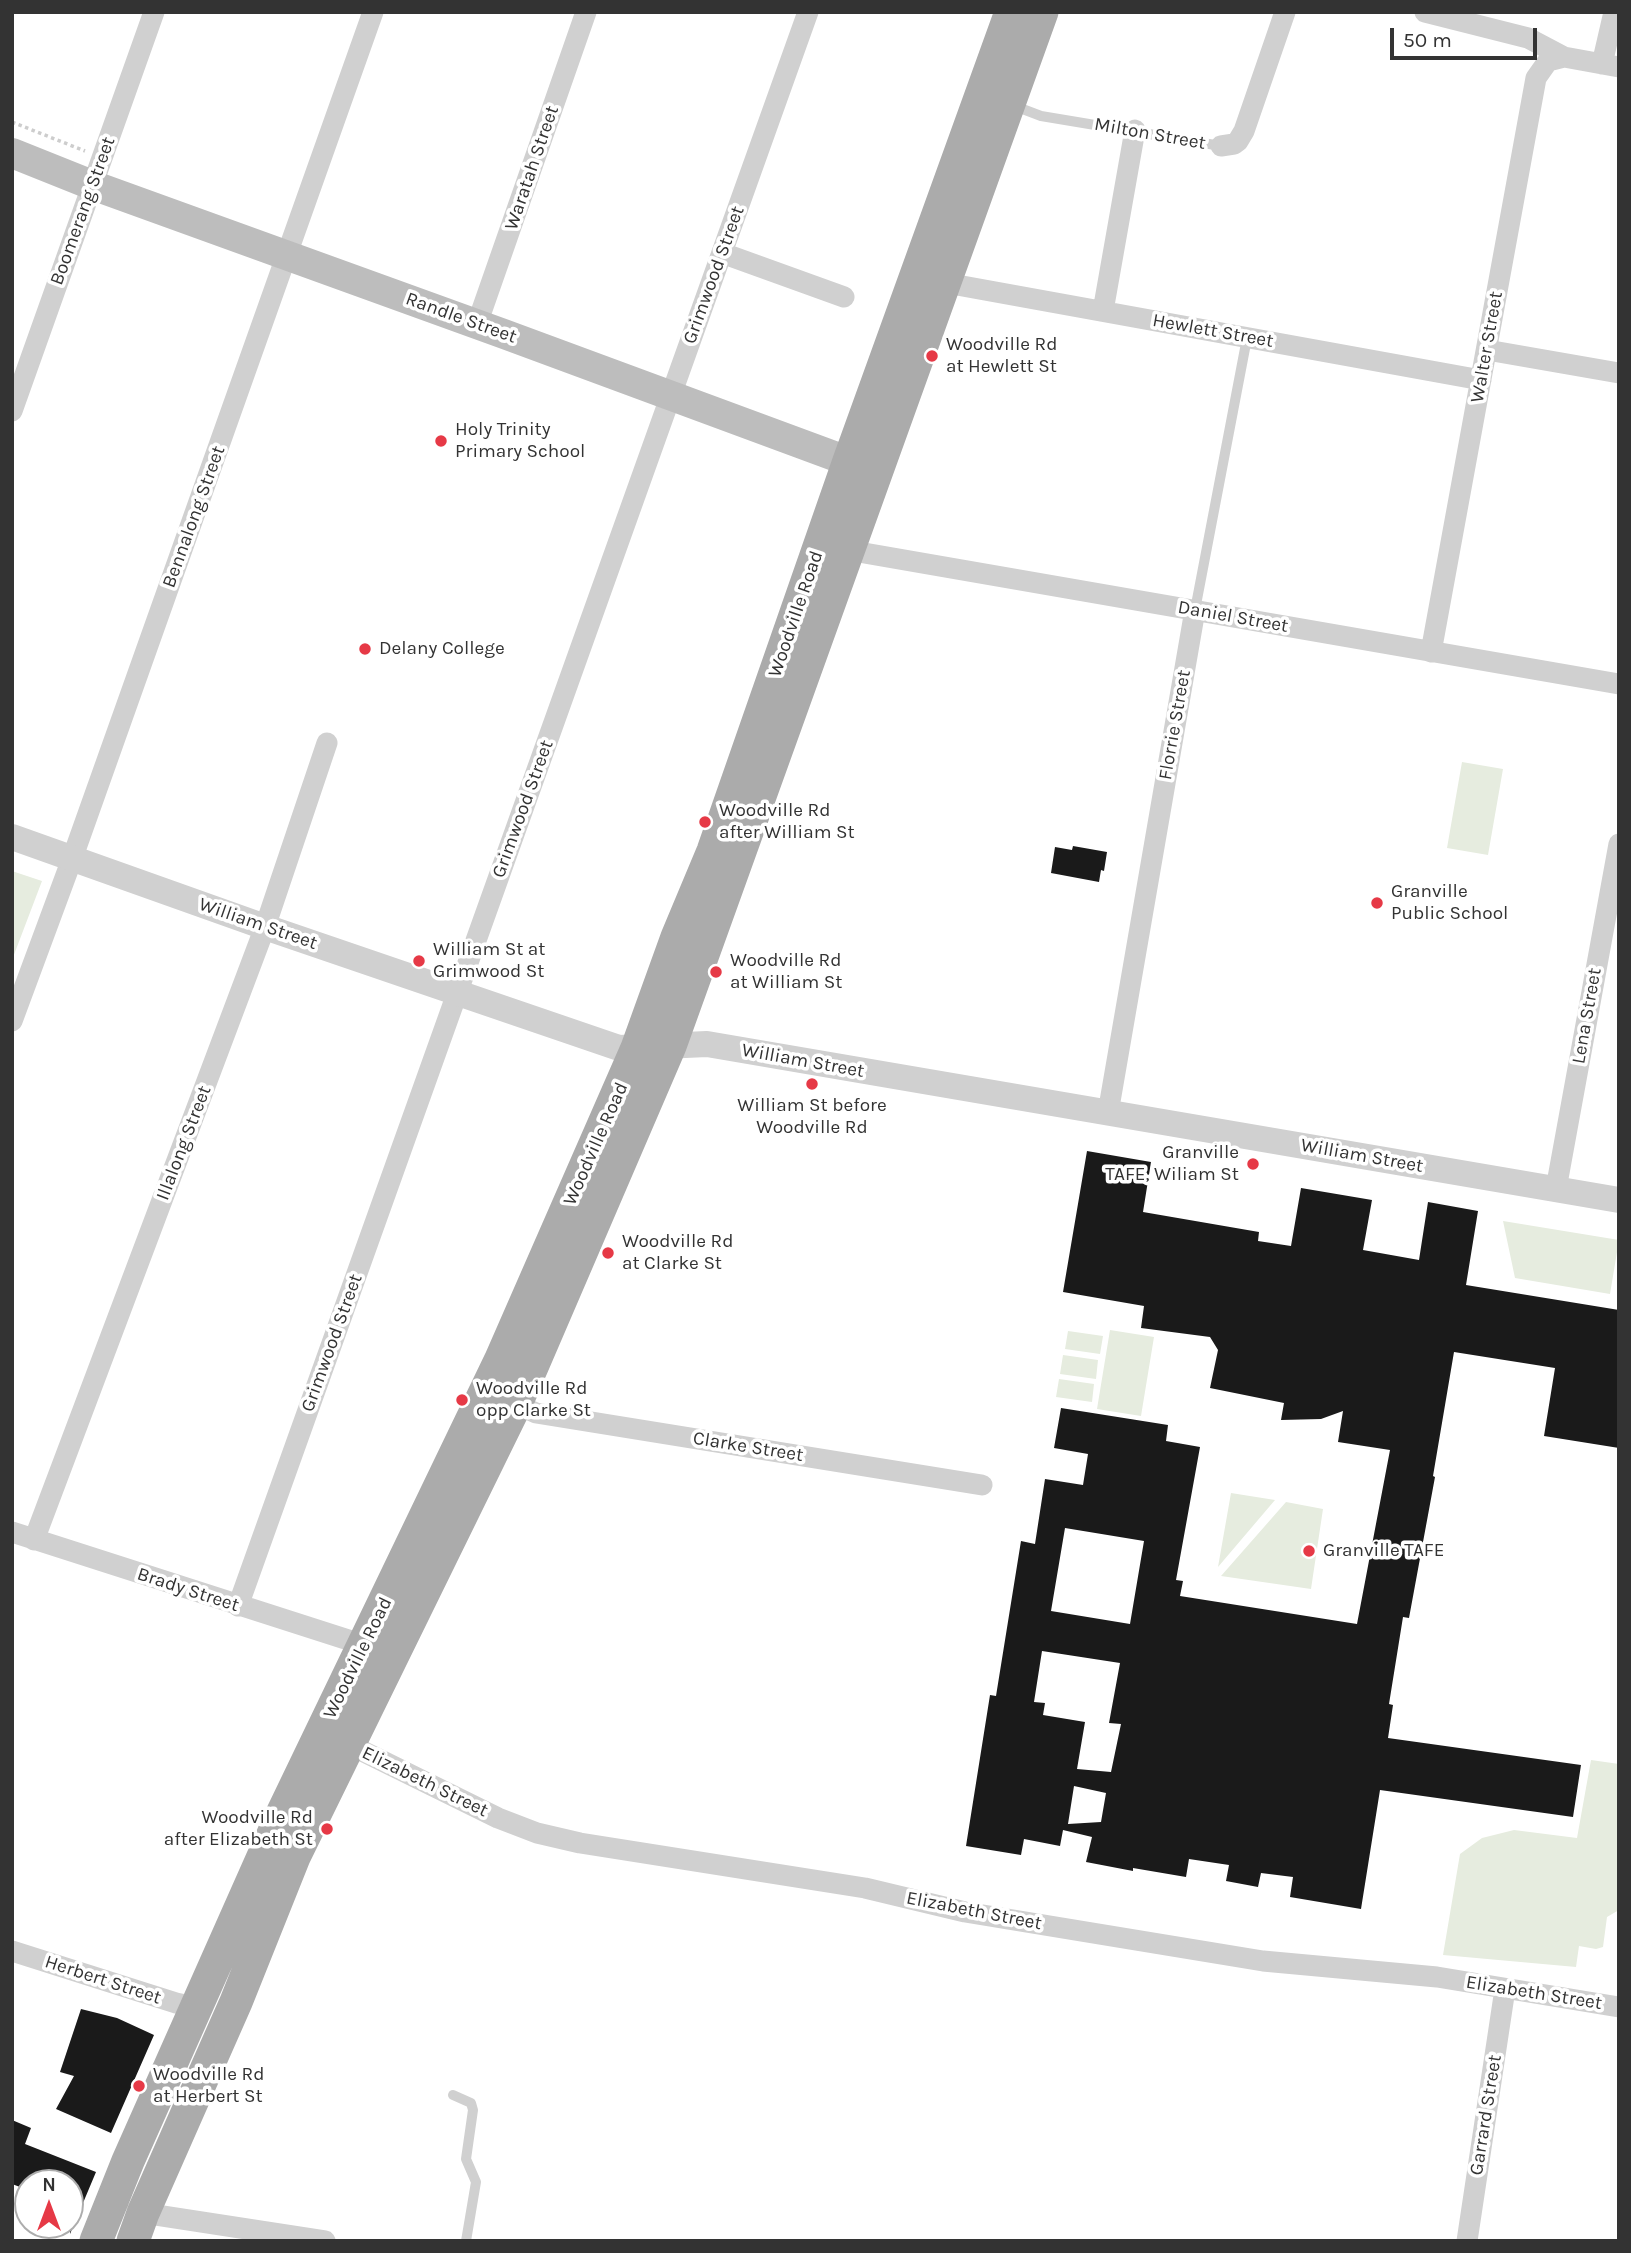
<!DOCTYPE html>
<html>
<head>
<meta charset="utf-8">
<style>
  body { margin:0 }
  #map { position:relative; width:1631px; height:2253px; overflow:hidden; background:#fff; font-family:Karla,sans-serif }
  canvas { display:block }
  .frame { position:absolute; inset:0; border:14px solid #333; pointer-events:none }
  .north { position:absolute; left:14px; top:2169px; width:70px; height:70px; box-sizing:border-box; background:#fff; border:2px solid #adadad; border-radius:50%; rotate:0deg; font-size:19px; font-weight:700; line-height:28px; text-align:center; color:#333 }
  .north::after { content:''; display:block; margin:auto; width:24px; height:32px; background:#e63946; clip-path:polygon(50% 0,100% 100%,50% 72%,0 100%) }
  .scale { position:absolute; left:1390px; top:28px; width:147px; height:32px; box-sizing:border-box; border:4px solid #333; border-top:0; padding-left:9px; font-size:21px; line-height:24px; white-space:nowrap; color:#333; -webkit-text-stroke:5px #fff; paint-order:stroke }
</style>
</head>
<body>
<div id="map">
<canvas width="1631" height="2253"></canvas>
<div class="frame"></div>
<div class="north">N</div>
<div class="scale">50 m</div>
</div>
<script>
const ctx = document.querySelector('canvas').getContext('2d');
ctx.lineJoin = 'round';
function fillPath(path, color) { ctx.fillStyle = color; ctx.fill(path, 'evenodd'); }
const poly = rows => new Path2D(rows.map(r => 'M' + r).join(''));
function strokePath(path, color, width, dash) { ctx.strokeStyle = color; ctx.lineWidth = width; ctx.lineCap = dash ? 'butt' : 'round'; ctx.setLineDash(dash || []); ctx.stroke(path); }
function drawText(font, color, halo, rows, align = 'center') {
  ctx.font = font + ' Karla,sans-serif'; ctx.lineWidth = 7; ctx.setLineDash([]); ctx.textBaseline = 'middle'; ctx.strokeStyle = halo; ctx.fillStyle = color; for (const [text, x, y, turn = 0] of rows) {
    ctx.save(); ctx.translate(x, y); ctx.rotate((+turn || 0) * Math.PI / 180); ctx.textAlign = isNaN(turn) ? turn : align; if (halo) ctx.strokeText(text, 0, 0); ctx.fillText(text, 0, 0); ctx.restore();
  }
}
const green = poly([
  [1462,762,1503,769,1488,855,1447,848],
  [12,871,42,881,12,960],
  [1503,1221,1619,1240,1610,1294,1515,1278],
  [1110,1330,1154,1337,1141,1416,1097,1409],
  [1068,1331,1103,1336,1100,1354,1065,1349],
  [1063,1355,1098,1360,1096,1379,1060,1374],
  [1059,1379,1094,1384,1092,1402,1056,1397],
  [1231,1493,1275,1500,1218,1567],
  [1286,1502,1323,1509,1311,1589,1221,1576],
  [1591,1760,1619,1764,1619,1910,1607,1917,1603,1947,1596,1949,1579,1946,1576,1967,1443,1955,1460,1854,1482,1838,1514,1830,1577,1838]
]);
const building = poly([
  [1073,846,1107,852,1104,871,1101,870,1099,882,1051,873,1055,847,1072,850],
  [1087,1151,1151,1162,1143,1212,1259,1232,1258,1241,1291,1246,1301,1188,1372,1200,1363,1250,1419,1260,1428,1202,1478,1211,1466,1285,1619,1310,1619,1448,1544,1436,1555,1368,1454,1352,1433,1476,1435,1477,1409,1618,1403,1617,1389,1704,1393,1705,1388,1738,1581,1765,1573,1817,1380,1790,1361,1909,1290,1897,1293,1877,1261,1873,1258,1887,1226,1881,1229,1865,1189,1859,1186,1877,1133,1868,1133,1871,1086,1862,1092,1837,1063,1830,1060,1846,1024,1839,1021,1855,966,1846,990,1695,996,1696,1021,1541,1035,1544,1045,1479,1083,1485,1088,1454,1054,1448,1061,1408,1168,1425,1166,1441,1200,1447,1176,1580,1183,1581,1180,1596,1357,1624,1390,1450,1338,1442,1343,1411,1321,1419,1281,1420,1284,1403,1210,1388,1218,1350,1210,1337,1141,1328,1144,1306,1063,1292],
  [1065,1528,1144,1541,1130,1624,1051,1611],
  [1042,1651,1120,1663,1109,1723,1121,1724,1111,1772,1077,1769,1085,1722,1043,1715,1045,1703,1034,1702],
  [1074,1786,1106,1793,1101,1822,1068,1824],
  [81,2009,117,2018,154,2035,111,2133,56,2109,74,2076,60,2072],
  [12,2120,31,2128,25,2144,96,2172,70,2234,70,2183,28,2183,28,2190,12,2184]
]);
const path = poly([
  [12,122,85,151]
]);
const service = poly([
  [1012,105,1041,116,1221,146],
  [1195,610,1247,338],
  [453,2095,471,2103,473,2110,466,2159,476,2182,466,2241]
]);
const minor = poly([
  [1425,12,1528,38,1564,57,1619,67],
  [1602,64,1614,12],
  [1221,146,1234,144,1238,141,1244,131,1285,12],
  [722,253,844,297],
  [946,283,1481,380],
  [1103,311,1135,130],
  [477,324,586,12],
  [1487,350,1619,373],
  [12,411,154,12],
  [847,550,1619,684],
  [1431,652,1536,78,1548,61,1564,57],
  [12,1021,72,859,373,12],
  [1108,1113,1195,610],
  [1556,1189,1619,844],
  [516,1404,536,1413,982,1485],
  [12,1532,364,1645],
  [34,1540,265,927,327,743],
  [238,1606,808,12],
  [348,1744,498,1818,537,1833,580,1843,865,1888,965,1912,1263,1961,1437,1977,1619,2007],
  [12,1951,176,2003,195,2007],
  [143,2213,325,2241],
  [1467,2241,1505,1989]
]);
const tertiary = poly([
  [12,837,265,927,619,1048,707,1044,1619,1200]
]);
const secondary = poly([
  [12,153,92,185,504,334,872,470]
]);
const primary = poly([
  [96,2241,128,2161,282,1814,500,1361,637,1048,677,937,713,851,849,461,1011,12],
  [133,2241,143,2213,236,2002,294,1857,516,1404,670,1046,1042,12]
]);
const markers = [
  [932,356,7,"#e63946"],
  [441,441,7,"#e63946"],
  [365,649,7,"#e63946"],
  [705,822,7,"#e63946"],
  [1377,903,7,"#e63946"],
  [419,961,7,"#e63946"],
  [716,972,7,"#e63946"],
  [812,1084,7,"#e63946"],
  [1253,1164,7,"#e63946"],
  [608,1253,7,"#e63946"],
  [462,1400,7,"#e63946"],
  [1309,1551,7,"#e63946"],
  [327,1829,7,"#e63946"],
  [139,2086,7,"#e63946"]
];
const streetNames = [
  ["Milton Street",1150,134,10],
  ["Waratah Street",532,168,-71],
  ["Boomerang Street",83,211,-70],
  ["Grimwood Street",714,275,-70],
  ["Randle Street",461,318,20],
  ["Hewlett Street",1213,331,10],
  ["Walter Street",1487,347,-80],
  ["Bennalong Street",194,517,-70],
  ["Woodville Road",796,614,-71],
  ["Daniel Street",1233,617,10],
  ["Florrie Street",1175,725,-80],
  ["Grimwood Street",523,809,-70],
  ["William Street",258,924,19],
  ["Lena Street",1587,1016,-80],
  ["William Street",803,1061,10],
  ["Illalong Street",184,1143,-69],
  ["Woodville Road",596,1144,-66],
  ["William Street",1362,1156,10],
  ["Grimwood Street",332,1343,-70],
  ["Clarke Street",748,1447,9],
  ["Brady Street",188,1590,18],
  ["Woodville Road",358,1658,-64],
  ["Elizabeth Street",425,1782,26],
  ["Elizabeth Street",974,1911,11],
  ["Herbert Street",103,1980,18],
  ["Elizabeth Street",1534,1993,9],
  ["Garrard Street",1486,2115,-81]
];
const poiNames = [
  ["Woodville Rd",946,345],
  ["at Hewlett St",946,367],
  ["Holy Trinity",455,430],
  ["Primary School",455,452],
  ["Delany College",379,649],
  ["Woodville Rd",719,811],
  ["after William St",719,833],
  ["Granville",1391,892],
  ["Public School",1391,914],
  ["William St at",433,950],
  ["Grimwood St",433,972],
  ["Woodville Rd",730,961],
  ["at William St",730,983],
  ["William St before",812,1106,"center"],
  ["Woodville Rd",812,1128,"center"],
  ["Granville",1239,1153,"right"],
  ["TAFE, Wiliam St",1239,1175,"right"],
  ["Woodville Rd",622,1242],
  ["at Clarke St",622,1264],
  ["Woodville Rd",476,1389],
  ["opp Clarke St",476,1411],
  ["Granville TAFE",1323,1551],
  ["Woodville Rd",313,1818,"right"],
  ["after Elizabeth St",313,1840,"right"],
  ["Woodville Rd",153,2075],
  ["at Herbert St",153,2097]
];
fillPath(green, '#e6ecdf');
fillPath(building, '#1a1a1a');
strokePath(path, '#cdcdcd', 3.5, [3.5, 3.5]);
strokePath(service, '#d0d0d0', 10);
strokePath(minor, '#d0d0d0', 21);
strokePath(tertiary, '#d0d0d0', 26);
strokePath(secondary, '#bdbdbd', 30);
strokePath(primary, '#ababab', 33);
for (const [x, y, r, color] of markers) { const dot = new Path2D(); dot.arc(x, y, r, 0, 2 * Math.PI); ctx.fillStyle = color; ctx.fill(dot); strokePath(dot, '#fff', 2.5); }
drawText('19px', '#333', '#fff', streetNames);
drawText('19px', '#333', '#fff', poiNames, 'left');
</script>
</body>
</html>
